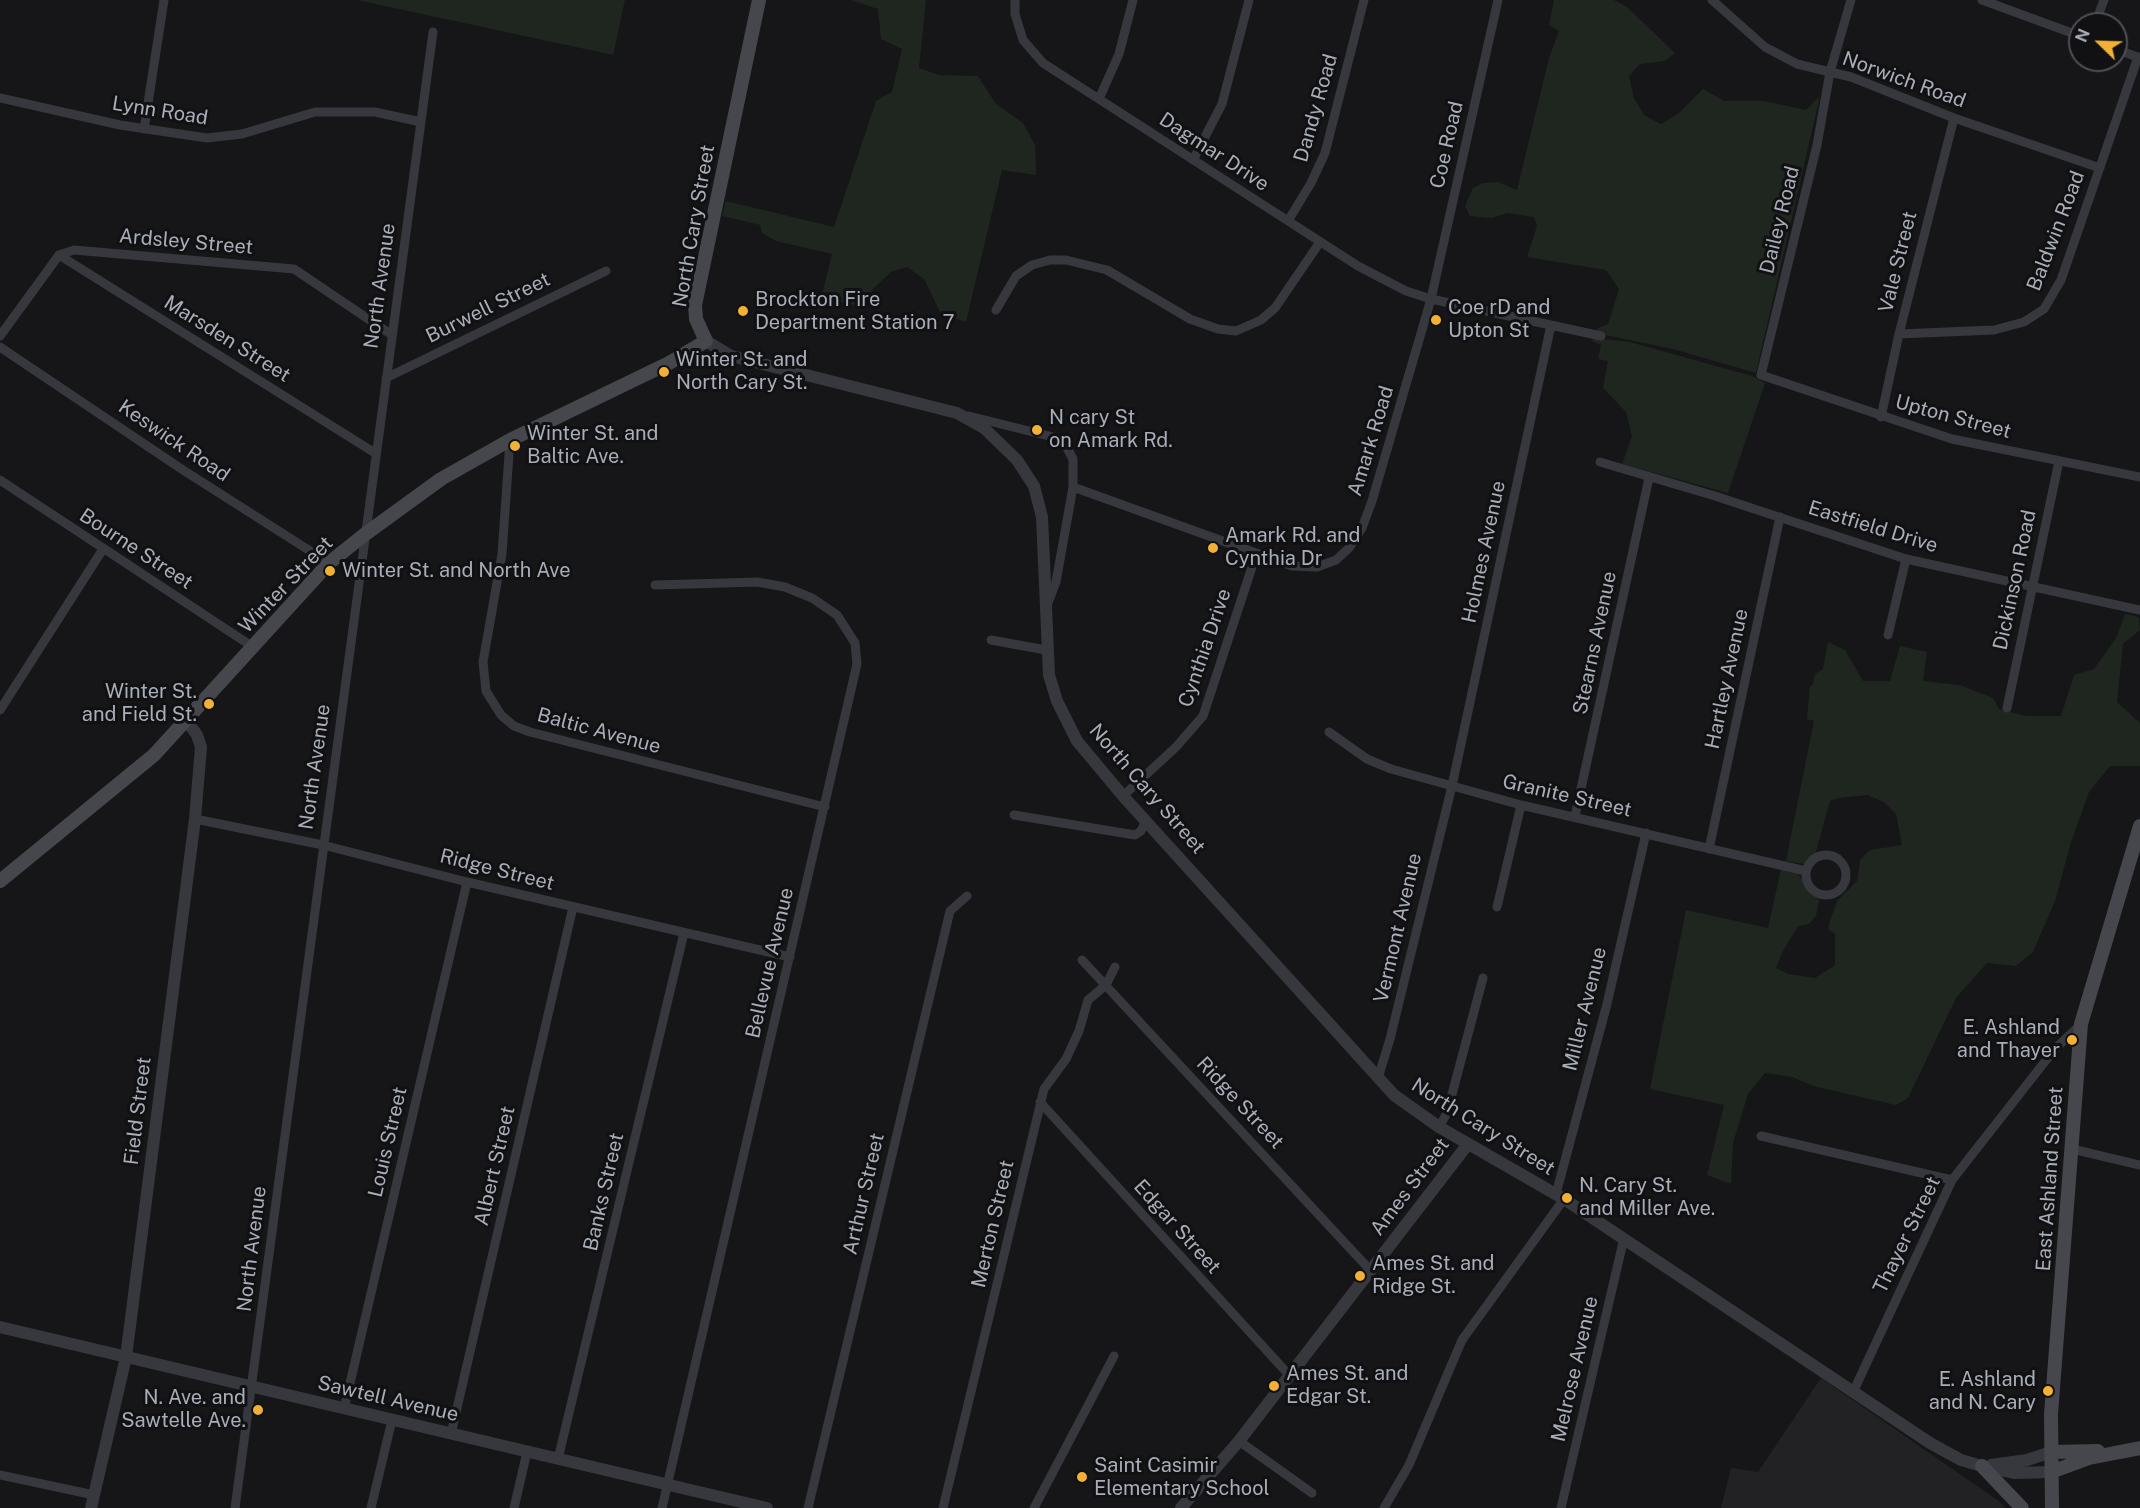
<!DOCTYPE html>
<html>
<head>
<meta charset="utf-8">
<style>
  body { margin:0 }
  #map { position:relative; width:2140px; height:1508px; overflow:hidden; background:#161618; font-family:"Public Sans",sans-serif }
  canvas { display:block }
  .north { position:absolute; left:2068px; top:12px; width:60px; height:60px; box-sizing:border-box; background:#111113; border:2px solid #4d4f55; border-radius:50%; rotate:293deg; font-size:16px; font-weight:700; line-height:24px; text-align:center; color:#a8adb8 }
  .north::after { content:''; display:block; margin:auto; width:21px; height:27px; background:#f2b134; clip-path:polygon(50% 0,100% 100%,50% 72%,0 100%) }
</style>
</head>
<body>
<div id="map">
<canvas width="2140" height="1508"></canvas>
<div class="north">N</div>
</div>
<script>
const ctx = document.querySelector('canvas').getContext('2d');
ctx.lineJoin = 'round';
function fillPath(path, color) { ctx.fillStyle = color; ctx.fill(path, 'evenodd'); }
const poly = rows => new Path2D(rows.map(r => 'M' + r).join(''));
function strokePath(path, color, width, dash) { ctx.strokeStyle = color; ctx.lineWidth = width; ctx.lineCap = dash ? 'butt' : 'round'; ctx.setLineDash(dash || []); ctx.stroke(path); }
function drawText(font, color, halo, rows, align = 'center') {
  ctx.font = font + ' "Public Sans",sans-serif'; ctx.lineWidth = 6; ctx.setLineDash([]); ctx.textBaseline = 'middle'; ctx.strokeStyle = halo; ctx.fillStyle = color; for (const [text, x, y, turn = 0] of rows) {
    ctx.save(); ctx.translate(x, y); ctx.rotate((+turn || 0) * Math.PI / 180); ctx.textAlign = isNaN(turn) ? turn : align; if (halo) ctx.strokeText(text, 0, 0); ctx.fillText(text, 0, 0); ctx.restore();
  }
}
const built = poly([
  [1821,1378,2000,1502,2005,1508,1721,1508,1731,1468,1758,1472]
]);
const green = poly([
  [357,0,625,0,613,55],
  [851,0,926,0,919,68,939,75,978,76,996,104,1023,123,1035,145,1036,175,1002,170,966,322,941,314,924,279,907,267,891,272,872,290,868,303,859,306,821,299,832,254,776,241,762,233,760,225,722,216,726,201,834,227,876,101,892,92,902,49,881,39,878,9],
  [1554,0,1614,0,1627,7,1675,53,1665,61,1640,64,1629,76,1634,98,1644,115,1661,124,1678,114,1703,89,1724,101,1764,101,1806,110,1820,96,1756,373,1673,349,1596,333,1596,329,1608,324,1619,289,1606,270,1527,257,1537,226,1534,217,1507,213,1492,218,1470,216,1465,206,1473,188,1483,183,1498,182,1517,190,1549,58,1559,31,1549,25],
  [1593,338,1630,342,1752,376,1765,383,1728,493,1622,464,1632,436,1626,412,1603,388,1608,361,1598,359,1601,345,1592,341],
  [2125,614,2139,617,2140,630,2123,644,2117,702,2140,723,2140,766,2110,766,2089,792,2071,842,2055,901,2033,952,2016,966,1987,963,1956,998,1908,1098,1896,1105,1817,1087,1792,1077,1765,1073,1748,1094,1733,1143,1731,1184,1707,1175,1724,1105,1650,1089,1686,910,1768,928,1781,869,1798,874,1819,901,1816,916,1809,924,1798,926,1783,951,1776,968,1788,974,1815,978,1835,965,1835,934,1828,929,1830,921,1837,901,1857,881,1860,860,1870,850,1902,845,1896,814,1884,802,1867,795,1839,798,1830,801,1815,855,1805,864,1786,861,1814,721,1807,719,1810,686,1813,684,1815,674,1823,669,1828,642,1845,650,1863,681,1890,681,1900,646,1927,652,1923,681,1960,685,1993,698,1999,709,2026,716,2061,716,2074,675,2094,669,2116,638]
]);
const minor = poly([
  [1015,0,1015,14,1023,40,1043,63,1358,266,1406,291,1431,299,1601,336],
  [1712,0,1765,47,1797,64,1851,77,1954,118,2100,168],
  [1851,0,1830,72,1817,145,1761,375,1952,439,2140,477],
  [1982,0,2080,36],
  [2095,24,2104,0],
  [2116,49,2140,58],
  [0,98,120,125,207,138,242,134,315,112,375,112,421,122],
  [1099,99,1119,54,1133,0],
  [144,129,164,0],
  [1193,160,1222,104,1249,0],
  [1288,221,1311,183,1325,153,1364,0],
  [59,255,375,453],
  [996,310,1016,276,1032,265,1050,260,1066,260,1107,270,1190,319,1218,329,1236,331,1261,320,1275,308,1320,242],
  [1899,334,1994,330,2024,322,2044,309,2061,280,2138,57],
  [0,336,59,255,74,250,294,269,392,335],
  [0,347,183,470,329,563],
  [386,378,606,271],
  [969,416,1053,437,1066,446,1073,459,1073,487,1056,582,1048,603],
  [1881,417,1899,334,1954,118],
  [510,440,502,554,483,662,486,691,501,715,514,726,530,732,825,807],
  [1600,462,1715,496,1906,559,2140,610],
  [0,480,253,647],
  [1073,487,1292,566,1317,567,1336,560,1349,548,1362,528,1372,501,1431,299,1498,0],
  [655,585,757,582,785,587,812,598,837,615,855,643,857,664,662,1508],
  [1888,635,1906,559],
  [991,640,1046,650],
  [2007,708,2059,461],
  [0,710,103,549],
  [1329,732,1367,759,1391,769,1521,805,1806,871],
  [1123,796,1176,747,1203,716,1256,555],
  [1014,815,1135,835,1141,831,1146,820],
  [1575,816,1649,478],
  [195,819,323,845,467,882,790,957],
  [1709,849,1780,517],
  '1806 875a20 20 0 1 1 40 0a20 20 0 1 1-40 0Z',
  [1497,907,1521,805],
  [1082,960,1371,1271],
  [1378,1078,1390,1039,1452,786,1551,325],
  [1040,1102,1289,1375],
  [1439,1127,1447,1113,1483,978],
  [1761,1136,1952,1180],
  [2072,1149,2140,1165],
  [1556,1194,1607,1004,1646,833],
  [1854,1390,1952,1180,2054,1050,2081,1024],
  [344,1409,467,882],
  [451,1434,573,907],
  [1239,1441,1312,1493],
  [558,1459,684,933],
  [0,1475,94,1495],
  [235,1508,433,32],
  [371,1508,392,1420],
  [514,1508,527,1452],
  [808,1508,950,911,967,896],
  [943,1508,1044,1089,1066,1059,1079,1031,1088,1000,1106,985,1115,967],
  [1034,1508,1114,1356],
  [1384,1508,1409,1465,1462,1340,1564,1199],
  [1561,1508,1624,1238]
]);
const tertiary = poly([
  [706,341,731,356,957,413,984,428,1017,460,1034,486,1042,517,1049,675,1057,701,1077,741,1123,796,1394,1095,1439,1127,1564,1199,1930,1443,1961,1460,1982,1466,2014,1473,2051,1472],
  [0,1327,767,1508],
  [1991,1465,2027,1460,2051,1452],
  [91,1508,126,1357,195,819,201,747,197,735,186,720],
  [1181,1508,1239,1441,1468,1144]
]);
const secondary = poly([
  [0,881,154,755,329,563,364,535,441,479,510,440,669,363,706,341,696,319,695,305,759,0],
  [2051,1452,2098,1451],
  [1982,1466,2022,1508],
  [2051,1472,2089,1458,2140,1448],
  [2052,1508,2051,1414,2081,1024,2140,826]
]);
const markers = [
  [743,311,6,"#f2b134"],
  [1436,320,6,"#f2b134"],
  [664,372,6,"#f2b134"],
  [1037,430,6,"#f2b134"],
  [515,446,6,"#f2b134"],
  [1213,548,6,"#f2b134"],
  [330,571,6,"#f2b134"],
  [209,704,6,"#f2b134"],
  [2072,1040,6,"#f2b134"],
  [1567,1198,6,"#f2b134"],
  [1360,1276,6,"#f2b134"],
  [1274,1386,6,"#f2b134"],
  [2048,1391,6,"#f2b134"],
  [258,1410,6,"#f2b134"],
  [1082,1477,6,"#f2b134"]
];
const streetNames = [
  ["Norwich Road",1904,80,20],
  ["Dandy Road",1316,108,-74],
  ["Lynn Road",160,111,9],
  ["Coe Road",1447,145,-77],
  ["Dagmar Drive",1214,152,33],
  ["Dailey Road",1780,220,-76],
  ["North Cary Street",694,226,-80],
  ["Baldwin Road",2056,231,-69],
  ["Ardsley Street",186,242,5],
  ["Vale Street",1898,262,-76],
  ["North Avenue",380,286,-82],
  ["Burwell Street",488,308,-26],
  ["Marsden Street",227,339,32],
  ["Upton Street",1953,417,15],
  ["Keswick Road",174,441,34],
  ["Amark Road",1371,441,-73],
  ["Eastfield Drive",1873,527,17],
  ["Bourne Street",136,549,33],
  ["Holmes Avenue",1484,552,-78],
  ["Dickinson Road",2015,580,-78],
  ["Winter Street",286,585,-46],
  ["Stearns Avenue",1595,643,-78],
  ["Cynthia Drive",1205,648,-71],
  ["Hartley Avenue",1727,679,-78],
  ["Baltic Avenue",599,731,15],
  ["North Avenue",315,767,-82],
  ["North Cary Street",1147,789,49],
  ["Granite Street",1567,796,13],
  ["Ridge Street",497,870,14],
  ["Vermont Avenue",1398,928,-77],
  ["Bellevue Avenue",770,963,-77],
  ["Miller Avenue",1585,1009,-76],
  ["Ridge Street",1240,1103,47],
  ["Field Street",138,1111,-83],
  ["North Cary Street",1483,1127,32],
  ["Louis Street",388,1142,-77],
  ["Albert Street",495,1166,-77],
  ["East Ashland Street",2050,1179,-86],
  ["Ames Street",1410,1187,-53],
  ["Banks Street",604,1192,-77],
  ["Arthur Street",864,1194,-77],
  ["Merton Street",993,1224,-77],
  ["Edgar Street",1177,1227,48],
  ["Thayer Street",1907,1235,-64],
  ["North Avenue",252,1249,-83],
  ["Melrose Avenue",1575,1369,-77],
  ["Sawtell Avenue",388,1399,13]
];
const poiNames = [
  ["Brockton Fire",755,300],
  ["Department Station 7",755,323],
  ["Coe rD and",1448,308],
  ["Upton St",1448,331],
  ["Winter St. and",676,360],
  ["North Cary St.",676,383],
  ["N cary St",1049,418],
  ["on Amark Rd.",1049,441],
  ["Winter St. and",527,434],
  ["Baltic Ave.",527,457],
  ["Amark Rd. and",1225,536],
  ["Cynthia Dr",1225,559],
  ["Winter St. and North Ave",342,571],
  ["Winter St.",197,692,"right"],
  ["and Field St.",197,715,"right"],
  ["E. Ashland",2060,1028,"right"],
  ["and Thayer",2060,1051,"right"],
  ["N. Cary St.",1579,1186],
  ["and Miller Ave.",1579,1209],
  ["Ames St. and",1372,1264],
  ["Ridge St.",1372,1287],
  ["Ames St. and",1286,1374],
  ["Edgar St.",1286,1397],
  ["E. Ashland",2036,1380,"right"],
  ["and N. Cary",2036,1403,"right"],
  ["N. Ave. and",246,1398,"right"],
  ["Sawtelle Ave.",246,1421,"right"],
  ["Saint Casimir",1094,1466],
  ["Elementary School",1094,1489]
];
fillPath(built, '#222225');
fillPath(green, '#1e261f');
strokePath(minor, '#37383d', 9);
strokePath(tertiary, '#37383d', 12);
strokePath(secondary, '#45474d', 14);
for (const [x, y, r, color] of markers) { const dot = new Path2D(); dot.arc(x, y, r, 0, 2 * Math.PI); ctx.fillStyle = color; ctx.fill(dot); strokePath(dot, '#111113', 2); }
drawText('20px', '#a8adb8', '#111113', streetNames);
drawText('20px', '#a8adb8', '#111113', poiNames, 'left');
</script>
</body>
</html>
